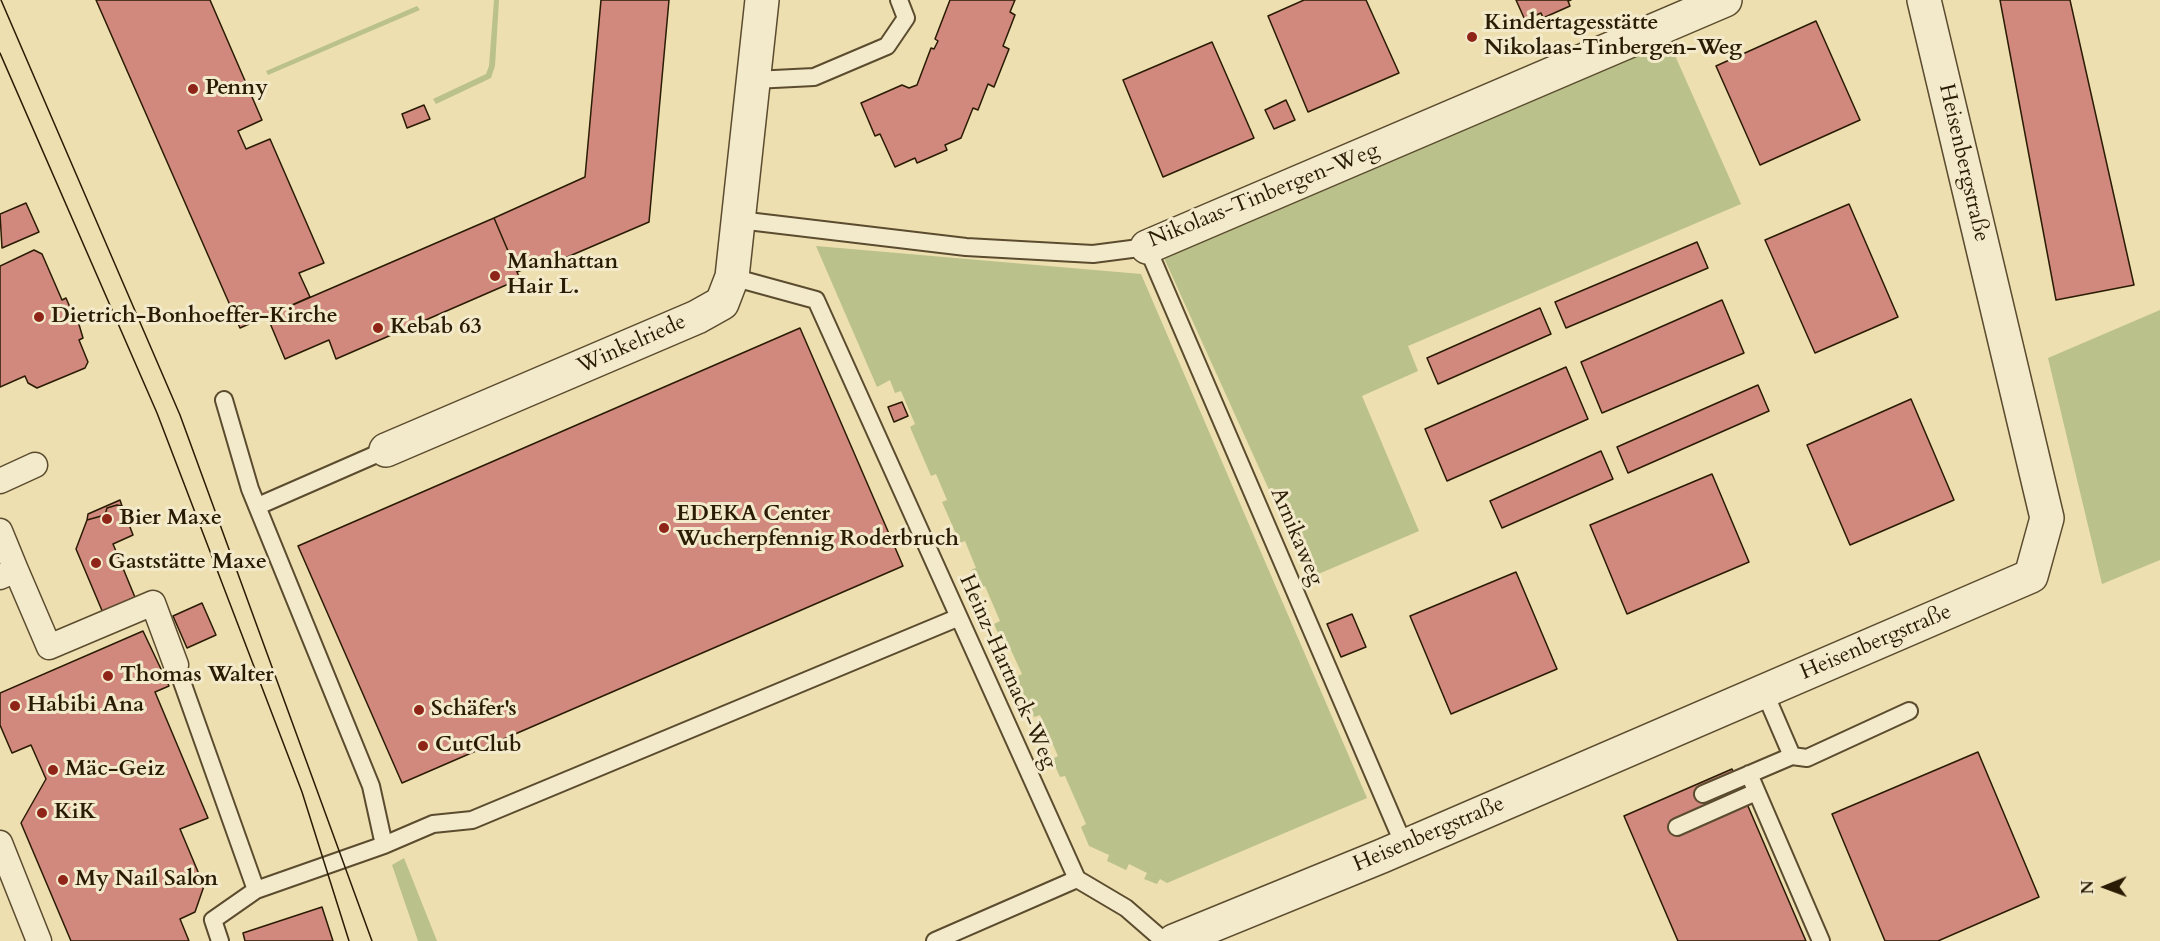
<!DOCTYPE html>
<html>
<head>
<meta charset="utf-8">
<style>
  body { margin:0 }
  #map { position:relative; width:2160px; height:941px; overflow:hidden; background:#eddfaf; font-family:Cardo,serif }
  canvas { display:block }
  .north { position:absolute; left:2076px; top:857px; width:60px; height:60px; -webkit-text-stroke:4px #f3eacb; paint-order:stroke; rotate:269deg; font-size:16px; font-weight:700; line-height:24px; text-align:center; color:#2a1b04 }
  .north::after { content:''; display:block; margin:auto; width:21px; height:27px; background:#2a1b04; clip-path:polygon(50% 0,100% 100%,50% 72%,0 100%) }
</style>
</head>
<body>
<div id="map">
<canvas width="2160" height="941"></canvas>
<div class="north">N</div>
</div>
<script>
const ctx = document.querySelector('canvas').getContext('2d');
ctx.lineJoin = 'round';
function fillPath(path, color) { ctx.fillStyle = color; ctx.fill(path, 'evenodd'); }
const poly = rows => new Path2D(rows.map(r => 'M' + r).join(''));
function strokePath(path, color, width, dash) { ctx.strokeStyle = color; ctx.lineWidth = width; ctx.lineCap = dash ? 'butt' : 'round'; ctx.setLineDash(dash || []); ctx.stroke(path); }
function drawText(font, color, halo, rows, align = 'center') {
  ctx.font = font + ' Cardo,serif'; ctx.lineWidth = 6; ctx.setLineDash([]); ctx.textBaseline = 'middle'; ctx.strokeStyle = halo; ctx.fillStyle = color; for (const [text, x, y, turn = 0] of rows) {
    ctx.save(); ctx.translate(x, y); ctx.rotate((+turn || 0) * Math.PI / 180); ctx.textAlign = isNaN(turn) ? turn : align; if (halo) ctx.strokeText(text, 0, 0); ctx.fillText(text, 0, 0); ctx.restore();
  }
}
const green = poly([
  [494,0,499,0,495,66,491,78,436,104,433,99,486,74,489,66],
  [417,6,420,10,268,75,266,71],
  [1669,42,1741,204,1408,346,1418,371,1362,396,1419,531,1309,578,1164,258],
  [816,246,1141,274,1367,798,1167,883,1160,879,1157,884,1144,879,1147,873,1129,864,1126,870,1107,861,1109,855,1089,846,1081,827,1086,824,1065,776,1060,777,1052,759,1058,756,1040,715,1034,717,1016,677,1022,674,1010,648,1005,649,994,624,1000,621,985,586,979,588,971,570,976,568,965,541,960,543,942,502,947,500,936,474,931,476,910,427,915,424,901,391,895,393,890,380,877,387],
  [2160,310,2160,560,2102,584,2048,358],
  [404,858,437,941,418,941,392,865]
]);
const building = poly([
  [96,0,210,0,262,120,238,131,246,149,270,139,324,263,299,273,310,297,240,328,96,0],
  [601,0,669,0,649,222,558,261,555,256,517,272,494,218,585,177,601,0],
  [950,0,1015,0,1010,12,1015,15,1003,46,1009,49,994,87,988,84,978,110,973,108,961,138,945,145,947,150,917,163,915,158,895,167,880,134,875,136,861,103,902,85,909,88,917,85,931,48,934,49,938,41,935,39,950,0],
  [1304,0,1366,0,1399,73,1308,112,1268,16,1304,0],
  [1516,0,1571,0,1568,1,1570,6,1543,18,1541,13,1525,20,1516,0],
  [2000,0,2070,0,2134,285,2056,300,2000,0],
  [1816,21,1860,120,1760,165,1716,66,1816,21],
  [1212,42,1254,138,1163,177,1123,80,1212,42],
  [1286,100,1295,120,1274,129,1265,110,1286,100],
  [424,105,430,119,407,128,402,114,424,105],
  [26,203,39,232,2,248,0,214,26,203],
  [1849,204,1898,317,1815,353,1765,240,1849,204],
  [494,218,520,279,336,359,329,340,285,359,267,316,494,218],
  [1697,242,1708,268,1566,328,1555,302,1697,242],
  [34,250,42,254,62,300,66,298,72,312,75,311,83,338,79,340,88,362,85,368,37,388,28,383,25,376,0,387,0,266,34,250],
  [1722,300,1744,353,1602,413,1581,362,1722,300],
  [1540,308,1551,334,1438,384,1427,358,1540,308],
  [800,328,903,566,402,783,298,546,800,328],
  [1566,367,1588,419,1447,481,1425,429,1566,367],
  [1758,385,1769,411,1628,473,1617,447,1758,385],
  [1911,399,1954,500,1850,545,1807,445,1911,399],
  [902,402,908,416,894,422,888,407,902,402],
  [1601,451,1613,479,1502,528,1490,501,1601,451],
  [1712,474,1749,562,1627,614,1590,525,1712,474],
  [120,500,122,506,117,505,107,508,105,515,87,520,88,514,120,500],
  [117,505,122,506,133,535,113,544,139,607,106,620,76,549,87,520,105,515,107,508,117,505],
  [1516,572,1557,669,1451,714,1410,616,1516,572],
  [202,603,216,635,187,648,173,616,202,603],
  [1352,614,1366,647,1341,657,1327,624,1352,614],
  [143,631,169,686,155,692,208,818,180,829,204,886,195,912,180,919,189,941,71,941,21,823,46,779,31,745,12,753,0,725,0,693,143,631],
  [1978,752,2039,897,1938,941,1885,941,1832,814,1978,752],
  [1732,769,1806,941,1678,941,1624,816,1732,769],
  [322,907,333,941,245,941,243,933,322,907]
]);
const service = poly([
  [754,80,814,77,887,46,906,18,899,0],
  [739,220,966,247,1093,254,1147,247,1404,845],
  [732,277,816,300,1077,879,1126,908,1164,941],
  [224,400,250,489,371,786,384,845],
  [258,506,386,450],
  [176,665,256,890],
  [1792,756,1807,758,1909,711],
  [1749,774,1821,941],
  [1703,794,1792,756,1764,691],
  [1677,827,1756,792],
  [220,941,213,920,256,890,384,845,433,824,472,820,957,618],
  [935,941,1077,879]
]);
const pedestrian = poly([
  [0,481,35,465],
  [0,531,16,570,0,577],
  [16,570,49,647,153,603,176,665],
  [0,843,39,941]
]);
const minor = poly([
  [1147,247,1725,0],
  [386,450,697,317,722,303,732,277,762,0],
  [1174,941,1382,856,2031,576,2047,518,1924,0]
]);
const tram = poly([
  [1,0,180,415,372,941],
  [0,53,157,413,302,792,349,941]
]);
const markers = [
  [1472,37,6,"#8f2418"],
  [193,89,6,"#8f2418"],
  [495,276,6,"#8f2418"],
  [39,317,6,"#8f2418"],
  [378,328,6,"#8f2418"],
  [107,519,6,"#8f2418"],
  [664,528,6,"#8f2418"],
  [96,563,6,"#8f2418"],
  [108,676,6,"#8f2418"],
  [15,706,6,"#8f2418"],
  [419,710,6,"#8f2418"],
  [423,746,6,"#8f2418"],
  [53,770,6,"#8f2418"],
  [42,813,6,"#8f2418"],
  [63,880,6,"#8f2418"]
];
const poiNames = [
  ["Kindertagesstätte",1484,24],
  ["Nikolaas-Tinbergen-Weg",1484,49],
  ["Penny",205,89],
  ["Manhattan",507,263],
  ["Hair L.",507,288],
  ["Dietrich-Bonhoeffer-Kirche",51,317],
  ["Kebab 63",390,328],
  ["EDEKA Center",676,515],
  ["Wucherpfennig Roderbruch",676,540],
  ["Bier Maxe",119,519],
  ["Gaststätte Maxe",108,563],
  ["Thomas Walter",120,676],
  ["Habibi Ana",27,706],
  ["Schäfer's",431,710],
  ["CutClub",435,746],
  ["Mäc-Geiz",65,770],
  ["KiK",54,813],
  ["My Nail Salon",75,880]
];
const streetNames = [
  ["Heisenbergstraße",1963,163,77],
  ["Nikolaas-Tinbergen-Weg",1264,196,-22],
  ["Winkelriede",632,345,-24],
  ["Arnikaweg",1296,537,67],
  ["Heisenbergstraße",1876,643,-23],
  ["Heinz-Hartnack-Weg",1007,672,66],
  ["Heisenbergstraße",1429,835,-23]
];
fillPath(green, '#bac18a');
fillPath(building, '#d0897c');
strokePath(building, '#2a1b04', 1.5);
strokePath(service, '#5b4c2f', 20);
strokePath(pedestrian, '#5b4c2f', 27);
strokePath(minor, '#5b4c2f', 36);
strokePath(service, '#f3eacb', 16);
strokePath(pedestrian, '#f3eacb', 24);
strokePath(minor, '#f3eacb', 33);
strokePath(tram, '#2a1b04', 1.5);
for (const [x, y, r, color] of markers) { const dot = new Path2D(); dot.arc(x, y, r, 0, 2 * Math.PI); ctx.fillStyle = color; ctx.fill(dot); strokePath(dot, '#f3eacb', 2); }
drawText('bold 22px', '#2a1b04', '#f3eacb', poiNames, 'left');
drawText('22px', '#2a1b04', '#f3eacb', streetNames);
</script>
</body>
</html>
